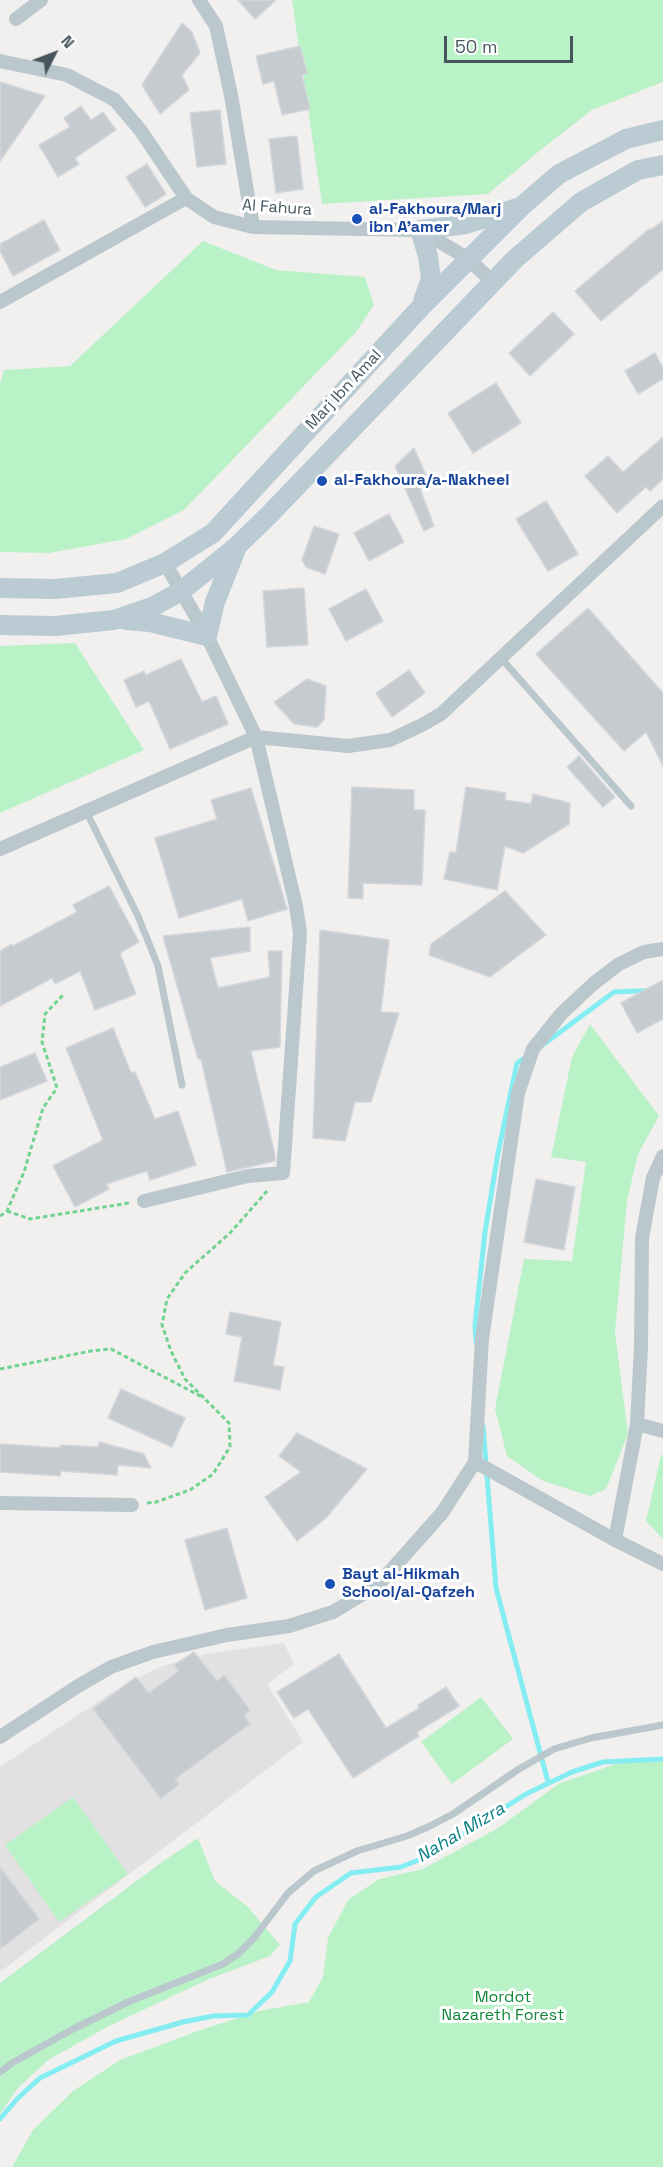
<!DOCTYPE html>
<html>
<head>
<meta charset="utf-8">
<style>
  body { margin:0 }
  #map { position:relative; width:663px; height:2167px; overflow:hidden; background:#f2efef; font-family:"Space Grotesk",sans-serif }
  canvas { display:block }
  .north { position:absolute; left:24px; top:24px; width:60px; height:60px; -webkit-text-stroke:4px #fff; paint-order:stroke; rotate:48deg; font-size:16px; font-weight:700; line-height:24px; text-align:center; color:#46565e }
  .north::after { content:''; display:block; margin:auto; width:21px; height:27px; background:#46565e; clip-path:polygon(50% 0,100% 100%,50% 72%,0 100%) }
  .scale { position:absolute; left:444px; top:36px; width:129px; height:27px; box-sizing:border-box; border:3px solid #46565e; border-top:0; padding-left:8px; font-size:18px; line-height:21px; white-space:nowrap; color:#46565e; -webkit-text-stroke:4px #fff; paint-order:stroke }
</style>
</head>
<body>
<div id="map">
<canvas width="663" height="2167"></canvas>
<div class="north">N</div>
<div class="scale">50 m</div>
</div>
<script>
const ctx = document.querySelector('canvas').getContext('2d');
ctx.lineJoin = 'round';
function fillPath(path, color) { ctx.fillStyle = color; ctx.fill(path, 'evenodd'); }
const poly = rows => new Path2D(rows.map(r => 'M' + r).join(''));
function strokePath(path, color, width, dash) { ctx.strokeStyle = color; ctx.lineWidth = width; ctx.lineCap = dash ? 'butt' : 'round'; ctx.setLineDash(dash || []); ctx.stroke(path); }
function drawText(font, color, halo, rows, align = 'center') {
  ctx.font = font + ' "Space Grotesk",sans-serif'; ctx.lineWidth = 6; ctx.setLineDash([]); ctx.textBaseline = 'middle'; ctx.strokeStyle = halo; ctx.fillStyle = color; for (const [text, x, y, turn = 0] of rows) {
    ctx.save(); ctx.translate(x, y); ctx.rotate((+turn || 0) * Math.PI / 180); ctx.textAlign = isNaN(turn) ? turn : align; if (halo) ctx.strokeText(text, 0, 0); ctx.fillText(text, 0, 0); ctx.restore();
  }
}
const education = poly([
  [284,1643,294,1664,267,1684,303,1742,0,1972,0,1767,114,1691,157,1668,206,1654]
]);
const green = poly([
  [292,0,663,0,663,82,592,110,543,148,488,194,322,204],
  [203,241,276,270,365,277,374,305,356,332,184,510,126,539,49,553,0,552,0,383,4,370,70,366],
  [75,643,144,750,0,813,0,646],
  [590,1024,659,1116,638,1154,627,1201,615,1332,628,1434,606,1489,590,1496,543,1481,507,1456,495,1409,524,1259,572,1261,586,1162,551,1157,572,1057],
  [661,1455,663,1455,663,1539,646,1521],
  [481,1697,513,1739,452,1784,421,1742],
  [663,1757,663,2167,12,2167,33,2130,73,2091,120,2060,195,2032,259,2011,309,2002,323,1977,328,1938,348,1900,379,1879,423,1869,498,1828,560,1783,616,1764],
  [73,1797,128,1874,59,1922,5,1845],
  [198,1838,215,1881,248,1907,280,1945,270,1956,209,1979,109,2026,48,2060,17,2089,0,2114,0,1983,162,1862]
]);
const stream = poly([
  [544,1044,614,992,663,990],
  [476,1342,475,1325,485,1232,498,1153,517,1063,526,1057],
  [483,1426,496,1588,548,1782],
  [0,2119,17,2099,40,2078,116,2041,183,2022,213,2016,248,2015,272,1992,290,1961,295,1924,316,1897,351,1873,401,1867,426,1857,526,1794,572,1772,603,1762,663,1759]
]);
const building = poly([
  [238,0,276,0,255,19,238,0],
  [182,23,192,32,200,53,182,75,189,90,160,114,142,85,182,23],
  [300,46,307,73,302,75,310,109,282,115,274,81,263,84,256,56,300,46],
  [0,82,45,96,0,161,0,82],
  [81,106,91,120,103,112,116,130,75,158,79,164,58,177,39,145,70,127,64,118,81,106],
  [220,110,226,164,197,167,190,113,220,110],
  [297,136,303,189,276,193,269,139,297,136],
  [147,164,166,194,145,207,126,177,147,164],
  [44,220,60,250,13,276,0,251,0,244,44,220],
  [663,221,663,269,601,321,575,291,649,229,650,230,663,221],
  [553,312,574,334,530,376,509,353,553,312],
  [655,353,663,368,663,379,638,394,625,371,655,353],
  [496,383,521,423,473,453,448,413,496,383],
  [663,437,663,479,650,491,646,487,617,513,585,476,608,456,623,472,663,437],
  [414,448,430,484,420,489,434,526,424,531,395,466,414,448],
  [546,501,578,554,548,571,516,519,546,501],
  [389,514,404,542,369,561,354,533,389,514],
  [314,526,339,534,325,574,306,567,302,560,314,526],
  [304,588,308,645,267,647,263,591,304,588],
  [366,589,383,621,346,641,329,609,366,589],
  [588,608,663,693,663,766,646,732,624,751,536,654,588,608],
  [181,659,202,702,216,696,228,724,170,749,149,701,136,707,124,680,144,671,146,675,181,659],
  [409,670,425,693,392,717,376,693,409,670],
  [307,679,326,686,324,720,317,727,294,724,274,702,307,679],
  [579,756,615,797,603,807,567,767,579,756],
  [352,787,414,790,414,810,425,810,422,885,363,883,363,899,348,898,352,787],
  [466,787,506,793,505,800,531,804,533,794,570,803,569,824,523,853,505,846,497,890,444,879,450,852,456,853,466,787],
  [251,788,287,909,248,921,242,899,179,918,155,838,217,819,211,800,251,788],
  [109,886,139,942,120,953,136,994,95,1010,80,971,55,984,52,978,0,1006,0,951,12,944,13,946,77,912,73,905,109,886],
  [505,891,546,935,490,977,429,955,431,944,505,891],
  [250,927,250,951,210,958,218,988,270,977,268,951,282,951,280,1047,251,1051,275,1155,275,1161,227,1172,201,1059,198,1059,163,936,250,927],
  [320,930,389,940,381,1012,399,1013,371,1102,355,1102,345,1141,313,1138,320,930],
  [663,980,663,1019,637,1033,621,1003,663,980],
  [113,1028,131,1073,135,1072,155,1119,178,1111,196,1165,150,1180,147,1171,106,1184,109,1189,75,1207,53,1166,103,1140,66,1048,113,1028],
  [35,1053,47,1081,0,1100,0,1067,35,1053],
  [536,1179,575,1187,564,1250,524,1242,536,1179],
  [230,1312,281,1322,273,1365,284,1367,280,1390,234,1381,242,1337,226,1334,230,1312],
  [121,1389,185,1418,172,1447,108,1418,121,1389],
  [297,1433,367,1469,326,1518,297,1541,265,1497,301,1472,279,1456,297,1433],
  [99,1442,144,1454,151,1468,118,1465,117,1475,61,1471,60,1476,0,1472,0,1444,60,1448,60,1445,98,1447,99,1442],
  [227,1528,247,1598,205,1610,185,1540,227,1528],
  [194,1652,217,1681,224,1675,250,1710,244,1715,250,1724,175,1779,179,1784,161,1799,93,1709,136,1677,149,1693,179,1671,174,1665,194,1652],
  [339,1654,386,1728,419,1708,418,1705,446,1687,459,1706,417,1732,419,1736,353,1778,308,1709,294,1718,277,1692,339,1654],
  [0,1867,39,1919,0,1949,0,1867]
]);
const path = poly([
  [7,1211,30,1219,129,1203],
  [0,1216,7,1211,24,1172,43,1108,57,1088,42,1042,45,1014,63,995],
  [0,1369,91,1351,111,1349,204,1398],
  [147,1503,156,1502,190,1490,213,1474,230,1447,229,1423,185,1379,171,1351,162,1325,167,1299,185,1273,231,1232,268,1190]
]);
const lane = poly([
  [501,658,631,806],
  [86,811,138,916,158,966,182,1085],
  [0,2072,12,2063,73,2029,128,2002,223,1964,238,1954,254,1938,288,1893,314,1871,357,1851,407,1836,430,1826,453,1814,519,1769,554,1749,591,1738,663,1725]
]);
const street = poly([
  [199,0,216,26,231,95,253,227],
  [16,19,41,0],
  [0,61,67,75,115,100,141,131,186,198,214,217,253,227,420,230,467,258,492,281],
  [0,302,186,198],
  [0,849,256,737,348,746,390,740,422,725,441,714,663,506],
  [144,1201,248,1176,283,1173,300,933,296,906,256,737,207,636,165,563],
  [637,1424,663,1431],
  [475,1462,615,1540,663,1564],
  [0,1503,132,1505],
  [615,1540,637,1424,641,1348,642,1238,653,1178,663,1156],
  [0,1737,78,1686,111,1667,153,1652,227,1635,289,1626,333,1612,378,1585,442,1513,475,1462,482,1339,518,1093,533,1049,562,1013,593,984,619,964,644,952,663,949]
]);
const secondary = poly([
  [423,301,431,279,428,256,420,230,466,224,517,208],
  [0,588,55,589,117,583,165,563,213,533,421,307,522,206,559,174,626,139,663,130],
  [126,620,150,622,207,636,215,602,236,549],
  [0,625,55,626,114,620,152,607,180,592,236,547,268,516,515,259,581,202,638,170,663,165]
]);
const markers = [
  [357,219,6,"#1a4fb4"],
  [322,481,6,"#1a4fb4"],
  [330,1584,6,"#1a4fb4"]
];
const streetNames = [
  ["Al Fahura",277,208,4],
  ["Marj Ibn Amal",344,390,-47]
];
const transitNames = [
  ["al-Fakhoura/Marj",369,210],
  ["ibn A'amer",369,228],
  ["al-Fakhoura/a-Nakheel",334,481],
  ["Bayt al-Hikmah",342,1575],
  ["School/al-Qafzeh",342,1593]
];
const parkNames = [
  ["Mordot",503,1998],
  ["Nazareth Forest",503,2016]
];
const waterNames = [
  ["Nahal Mizra",461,1833,-31]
];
fillPath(education, '#e3e0e2');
fillPath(green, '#baf2c7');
strokePath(stream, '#84edf2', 5);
fillPath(building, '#c6cbcf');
strokePath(building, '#d3d6db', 1.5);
strokePath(path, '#70d392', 3, [4.5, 3]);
strokePath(lane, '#bac7cd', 7);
strokePath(street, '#bac7cd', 14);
strokePath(secondary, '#bbcbd4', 20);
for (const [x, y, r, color] of markers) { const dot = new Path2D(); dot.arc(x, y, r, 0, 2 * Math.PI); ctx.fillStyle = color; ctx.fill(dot); strokePath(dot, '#fff', 2); }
drawText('16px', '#46565e', '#fff', streetNames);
drawText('bold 16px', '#164399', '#fff', transitNames, 'left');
drawText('16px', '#108638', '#fff', parkNames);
drawText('italic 18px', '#067e84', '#fff', waterNames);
</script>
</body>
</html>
